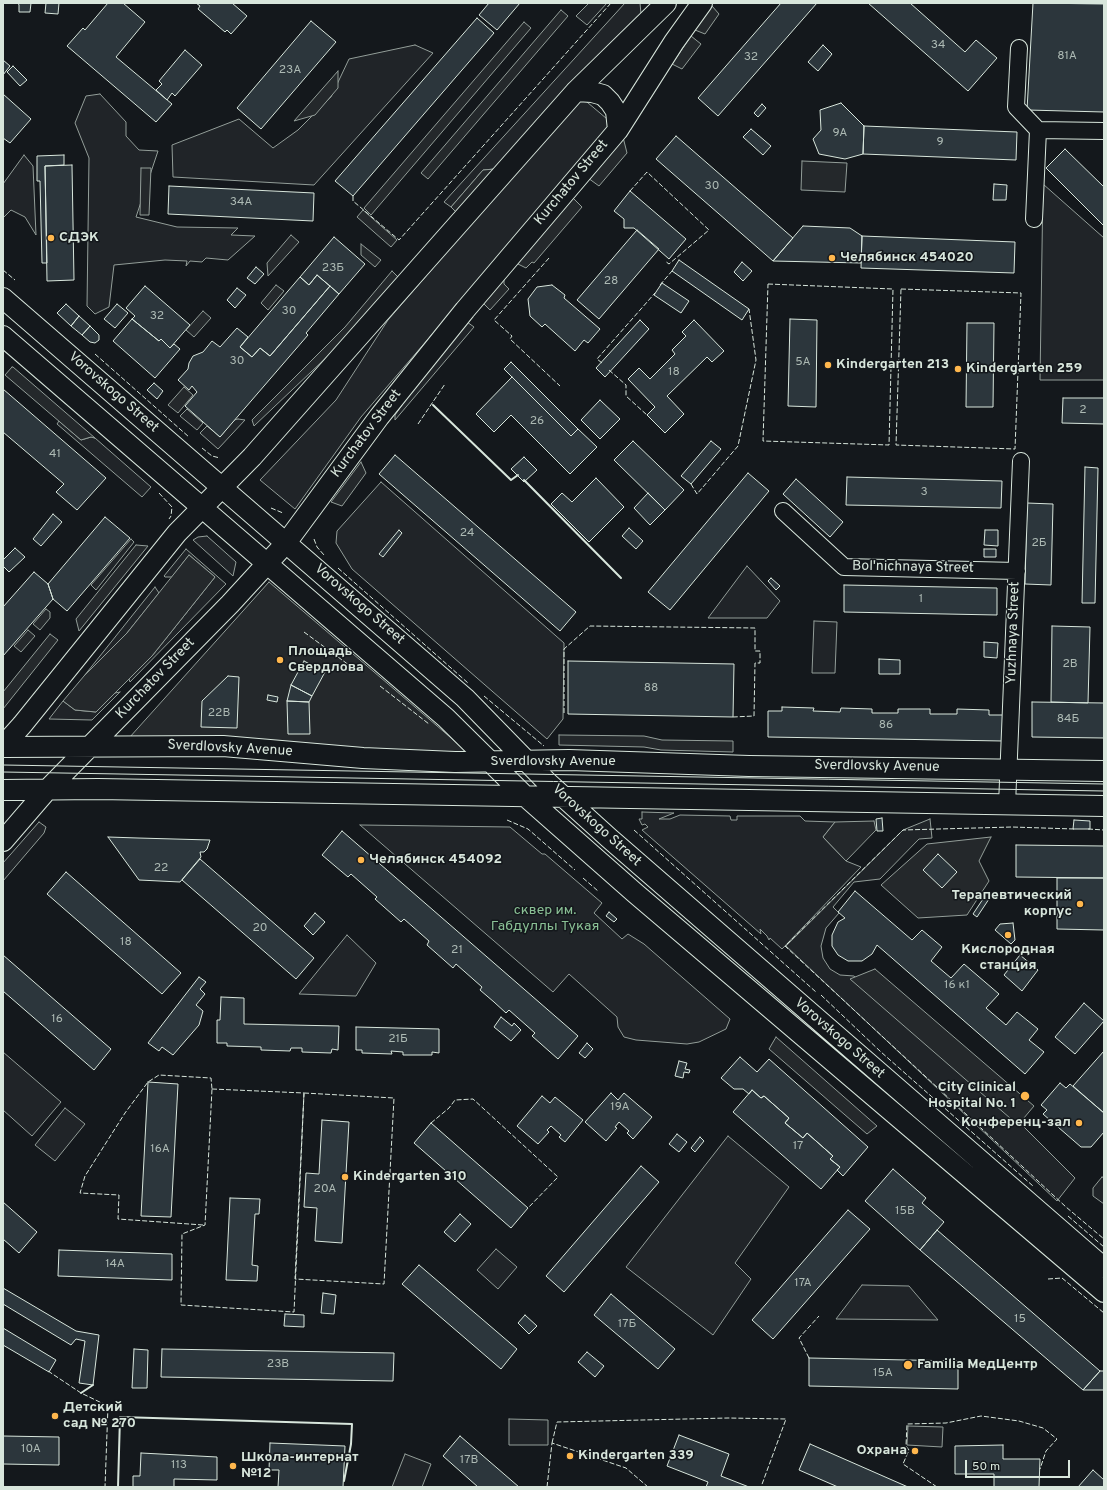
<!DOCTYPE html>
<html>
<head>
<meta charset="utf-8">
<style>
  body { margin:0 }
  #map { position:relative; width:1107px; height:1490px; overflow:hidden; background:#14181c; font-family:Overpass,sans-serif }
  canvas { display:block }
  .frame { position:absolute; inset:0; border:4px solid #d8e6dc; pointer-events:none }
  .scale { position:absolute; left:965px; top:1460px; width:105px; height:18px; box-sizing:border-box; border:2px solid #d8e6dc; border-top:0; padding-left:5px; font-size:12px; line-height:14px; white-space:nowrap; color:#d8e6dc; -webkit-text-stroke:3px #14181c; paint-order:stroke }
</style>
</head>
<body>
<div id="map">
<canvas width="1107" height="1490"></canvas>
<div class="frame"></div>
<div class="scale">50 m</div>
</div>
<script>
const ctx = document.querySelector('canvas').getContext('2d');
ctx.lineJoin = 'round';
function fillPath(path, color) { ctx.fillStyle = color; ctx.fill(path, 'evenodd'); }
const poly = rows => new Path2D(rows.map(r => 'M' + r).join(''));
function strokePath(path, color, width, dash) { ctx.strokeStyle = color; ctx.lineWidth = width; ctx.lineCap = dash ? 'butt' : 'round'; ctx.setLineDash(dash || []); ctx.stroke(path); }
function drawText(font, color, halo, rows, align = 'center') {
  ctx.font = font + ' Overpass,sans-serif'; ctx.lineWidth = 3; ctx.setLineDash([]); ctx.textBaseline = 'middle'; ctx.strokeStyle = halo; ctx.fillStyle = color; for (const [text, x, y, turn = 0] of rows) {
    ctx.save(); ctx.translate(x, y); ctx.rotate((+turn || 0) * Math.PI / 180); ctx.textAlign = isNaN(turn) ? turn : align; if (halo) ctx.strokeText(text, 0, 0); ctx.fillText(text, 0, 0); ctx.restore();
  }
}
const green = poly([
  [589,3,607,3,587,25,576,16,589,3],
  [625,3,640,3,641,14,495,169,483,170,451,207,444,202,625,3],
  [415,45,433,53,314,185,173,177,172,145,239,119,273,148,298,130,331,97,349,59,415,45],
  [100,94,126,122,126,136,139,150,158,151,136,217,177,227,238,228,231,235,255,236,228,260,206,258,202,262,190,261,186,266,187,261,165,260,114,265,109,307,95,314,87,306,89,158,75,123,86,96,100,94],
  [581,97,613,124,361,417,295,509,260,480,336,400,388,320,581,97],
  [24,155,33,166,36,235,25,217,11,210,3,218,3,184,24,155],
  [1043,184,1104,238,1104,380,1040,380,1043,184],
  [467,322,474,327,395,420,395,415,431,364,467,322],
  [187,409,203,423,197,430,180,416,187,409],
  [238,419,245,420,218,449,200,433,207,426,220,437,234,420,238,419],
  [59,421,81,440,91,437,95,438,151,487,142,497,57,424,59,421],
  [381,482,564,643,563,719,547,739,352,569,336,543,337,531,381,482],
  [207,536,236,562,233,576,193,540,198,537,207,536],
  [131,539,134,542,96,590,91,585,131,539],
  [186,549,226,584,130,682,129,679,152,656,215,577,189,555,172,577,165,577,164,576,186,549],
  [747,566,780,601,767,618,708,618,747,566],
  [155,587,159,593,127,633,84,676,155,587],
  [814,621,837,622,835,673,812,673,814,621],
  [120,692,92,720,49,719,63,701,75,710,96,712,115,693,120,692],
  [642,812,674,813,659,819,670,819,680,815,730,816,731,820,737,820,737,816,800,816,805,821,835,822,823,837,846,861,861,867,782,949,770,938,769,940,767,936,760,929,761,934,642,830,648,827,645,824,642,825,639,819,642,819,642,812],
  [930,819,932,838,919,839,880,879,854,882,833,907,839,913,826,928,821,946,823,958,830,969,840,975,854,976,1011,1114,1075,1178,1057,1201,786,946,903,830,930,819],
  [39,822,46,827,44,833,3,881,3,863,39,822],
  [360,825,510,827,542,854,545,854,602,903,594,913,622,939,628,934,644,944,730,1019,726,1029,699,1042,687,1044,636,1040,624,1037,618,1027,617,1017,569,974,553,992,360,825],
  [347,935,376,963,356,996,299,994,347,935],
  [3,1052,61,1102,32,1136,3,1110,3,1052],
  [65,1108,85,1124,55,1161,35,1145,65,1108],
  [728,1136,789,1187,735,1263,751,1279,713,1335,626,1267,728,1136],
  [1102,1177,1104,1178,1104,1204,1093,1196,1093,1188,1102,1177],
  [496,1249,517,1267,498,1289,477,1270,496,1249],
  [862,1285,909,1286,938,1320,836,1319,862,1285],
  [509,1419,548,1420,548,1445,509,1445,509,1419],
  [908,1426,943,1427,942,1447,907,1445,908,1426],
  [405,1454,431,1464,422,1487,392,1487,405,1454]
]);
const parking = poly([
  [712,6,719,14,705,34,695,30,712,6],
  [561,10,568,16,428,179,421,173,561,10],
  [524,22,531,28,371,215,364,208,524,22],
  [691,36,701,44,682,69,672,64,691,36],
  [338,71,338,88,315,115,294,121,338,71],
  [623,137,627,153,599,186,588,178,623,137],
  [802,161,847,163,845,192,801,190,802,161],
  [141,168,151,168,149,215,140,215,141,168],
  [495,169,457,213,451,207,483,170,495,169],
  [572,197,582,207,534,263,532,262,526,268,516,263,572,197],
  [363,210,397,240,391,247,357,217,363,210],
  [291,235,299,242,268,276,267,263,291,235],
  [361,244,381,260,375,267,361,255,361,244],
  [392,271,398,277,331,353,254,426,252,420,345,327,392,271],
  [504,279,504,284,509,289,490,310,483,303,504,279],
  [276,285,284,291,268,310,261,303,276,285],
  [203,311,211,318,194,337,186,330,203,311],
  [12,367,13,367,95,438,91,437,81,440,5,375,12,367],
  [184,387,193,395,178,413,168,405,184,387],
  [361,462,366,473,342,506,331,502,361,462],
  [136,545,148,546,79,631,76,619,136,545],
  [189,555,215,577,152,656,96,712,75,710,63,701,84,676,127,633,189,555],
  [269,582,471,755,129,738,269,582],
  [46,609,50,612,50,618,40,630,33,624,46,609],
  [28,630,35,636,21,652,14,646,28,630],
  [50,634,58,640,3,709,3,692,50,634],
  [559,735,644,736,662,740,733,741,733,752,661,750,644,747,559,745,559,735],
  [874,821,876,830,846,861,823,837,835,822,874,821],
  [991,837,979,861,989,881,967,915,918,918,881,885,927,844,991,837],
  [875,969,1034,1106,1018,1125,850,979,875,969],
  [776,1037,877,1126,867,1134,769,1049,776,1037]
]);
const building = poly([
  [18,3,31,3,30,12,19,12,19,5,18,3],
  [46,3,59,3,58,14,45,13,46,3],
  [108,3,123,3,145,22,116,57,172,104,156,122,67,46,83,28,85,30,108,3],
  [196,3,232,3,247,16,231,34,227,30,225,32,198,9,200,6,196,3],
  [489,3,520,3,497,30,479,15,489,3],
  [781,3,817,3,718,116,698,98,781,3],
  [868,3,910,3,965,52,976,40,997,58,968,91,868,3],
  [1033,3,1104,4,1104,112,1027,110,1033,3],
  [477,18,494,33,353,196,335,181,477,18],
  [311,21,336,42,261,129,237,108,311,21],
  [823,45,832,54,818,71,808,62,823,45],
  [185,50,202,65,175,96,172,93,167,100,156,90,162,84,159,81,185,50],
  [3,60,10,66,3,75,3,60],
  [13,66,27,80,20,86,7,72,13,66],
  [3,94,31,119,10,143,3,138,3,94],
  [841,103,864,126,863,154,845,159,819,154,813,139,821,130,820,110,841,103],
  [762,104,766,108,758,117,754,113,762,104],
  [864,126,1017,132,1016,160,863,154,864,126],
  [751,129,771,146,763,155,743,137,751,129],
  [676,136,793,238,773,261,656,159,676,136],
  [1065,149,1104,187,1104,226,1046,168,1065,149],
  [64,155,64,165,45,166,47,263,42,263,40,181,37,181,37,156,64,155],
  [72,165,74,280,47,281,45,166,72,165],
  [994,184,1007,185,1006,200,993,200,994,184],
  [169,186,314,193,313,221,168,214,169,186],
  [630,191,686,239,669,259,634,228,624,228,624,219,614,211,630,191],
  [803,226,850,228,862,236,861,263,773,261,803,226],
  [637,230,659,249,599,319,577,300,637,230],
  [862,236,1015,242,1014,273,861,268,862,236],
  [334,237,365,264,339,294,317,275,309,285,300,277,334,237],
  [679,260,749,309,742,320,672,271,679,260],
  [742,262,752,271,743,281,734,272,742,262],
  [256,267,264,274,255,284,247,278,256,267],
  [317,275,330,286,270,356,260,348,252,357,240,347,300,277,309,285,317,275],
  [662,283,689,301,681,313,654,295,662,283],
  [552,285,565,295,564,298,600,329,588,343,584,340,575,351,545,324,542,327,530,316,528,299,537,287,552,285],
  [145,286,190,325,170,348,161,339,159,341,132,319,135,316,126,308,145,286],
  [330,286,339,294,306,333,308,335,220,437,185,406,197,392,192,386,189,390,178,380,188,369,189,363,193,356,203,352,212,341,220,347,237,328,248,337,240,347,252,357,260,348,270,356,330,286],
  [237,288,246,295,235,308,227,300,237,288],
  [66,304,79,316,71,326,57,313,66,304],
  [117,304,128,313,115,328,104,319,117,304],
  [79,316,90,326,82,335,71,326,79,316],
  [132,319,159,341,161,339,170,348,174,344,180,349,155,378,113,341,132,319],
  [790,319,817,320,816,407,788,406,790,319],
  [640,320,649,329,605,377,596,368,640,320],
  [694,320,724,351,712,362,707,357,667,396,684,414,665,433,647,415,655,407,628,379,639,368,650,379,675,354,672,350,686,336,682,332,694,320],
  [967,323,994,323,993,407,966,407,967,323],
  [90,326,99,335,99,340,95,343,90,342,82,335,90,326],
  [511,362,578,429,571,436,504,369,511,362],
  [512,377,571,436,578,429,597,447,570,474,511,415,494,432,476,414,512,377],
  [154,383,163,391,157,399,147,390,154,383],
  [3,389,106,478,77,510,56,492,64,484,3,432,3,389],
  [1063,398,1104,398,1104,424,1062,423,1063,398],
  [600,400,620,419,600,439,581,420,600,400],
  [633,441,684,490,665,510,614,460,633,441],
  [711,441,721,449,691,484,681,476,711,441],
  [395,455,576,612,560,631,379,474,395,455],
  [524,457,537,470,524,482,511,469,524,457],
  [1085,467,1098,468,1095,603,1082,603,1085,467],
  [748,473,769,491,670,610,648,592,748,473],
  [847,477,1002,481,1001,508,846,505,847,477],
  [596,478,624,507,589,542,551,504,562,493,572,502,596,478],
  [796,479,843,522,830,537,783,494,796,479],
  [648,493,665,510,650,525,634,508,648,493],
  [1027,503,1053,504,1051,585,1025,584,1027,503],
  [53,514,62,522,41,546,33,539,53,514],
  [105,517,130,538,67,611,53,599,48,584,105,517],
  [629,528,643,541,636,549,622,536,629,528],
  [399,530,402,533,383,557,379,554,399,530],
  [985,530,998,530,998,546,984,545,985,530],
  [15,548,25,557,9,572,3,566,3,560,15,548],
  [984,549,996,549,996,557,984,557,984,549],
  [34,572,48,584,53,599,3,656,3,607,34,572],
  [771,578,780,586,776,590,768,581,771,578],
  [844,585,997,588,997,615,844,612,844,585],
  [1052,626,1090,627,1088,703,1051,702,1052,626],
  [984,642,998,643,997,658,984,657,984,642],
  [879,659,900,660,900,674,879,674,879,659],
  [304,661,325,672,312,696,291,685,304,661],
  [568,661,734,664,733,717,568,714,568,661],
  [228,676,239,677,237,728,201,727,202,701,228,676],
  [291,685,312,696,309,702,287,701,291,685],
  [268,695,278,697,277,702,267,700,268,695],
  [287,701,309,702,310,734,288,734,287,701],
  [1032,702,1104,703,1104,738,1032,737,1032,702],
  [782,707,814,708,813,711,840,712,841,708,872,709,872,713,898,713,898,709,930,709,930,714,957,714,957,709,989,710,989,715,1003,715,1003,741,768,737,768,711,782,711,782,707],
  [882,818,883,831,877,831,876,819,882,818],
  [1074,820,1090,821,1090,829,1073,829,1074,820],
  [342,831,578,1036,558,1059,532,1036,535,1033,509,1010,506,1013,494,1002,480,990,482,987,456,964,453,968,427,945,429,941,404,919,401,922,375,899,377,897,351,874,348,877,322,855,342,831],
  [108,837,138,838,210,840,207,849,204,852,200,852,201,857,180,882,139,880,108,837],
  [1016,845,1104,846,1104,878,1016,877,1016,845],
  [938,854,957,872,942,888,923,870,938,854],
  [200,859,314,958,296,979,182,880,200,859],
  [66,872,181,973,162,994,47,894,66,872],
  [1057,878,1104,878,1104,930,1057,929,1057,878],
  [855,891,912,940,922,930,942,947,931,961,951,978,964,964,999,994,986,1008,1006,1025,1017,1012,1038,1029,1029,1040,1044,1052,1025,1074,877,945,872,954,862,961,848,961,838,955,832,946,832,935,838,922,845,918,838,912,855,891],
  [987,893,991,896,977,917,973,914,987,893],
  [609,912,617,919,614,922,606,916,609,912],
  [315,913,325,922,313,935,304,926,315,913],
  [1013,923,1015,940,1011,944,995,930,1000,924,1013,923],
  [3,955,111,1049,94,1070,3,991,3,955],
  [1020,955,1038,970,1022,991,1004,975,1020,955],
  [199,977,206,982,200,989,205,994,196,1005,203,1011,199,1025,173,1055,162,1047,159,1051,148,1043,199,977],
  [221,997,244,998,244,1024,339,1026,338,1050,332,1049,331,1053,302,1052,302,1048,291,1048,290,1051,261,1050,261,1047,227,1046,227,1043,217,1043,217,1020,220,1020,221,997],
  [1084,1003,1104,1021,1075,1054,1055,1037,1084,1003],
  [501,1017,512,1026,514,1023,521,1030,511,1041,494,1027,501,1017],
  [356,1027,439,1029,439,1053,432,1052,432,1055,403,1055,403,1052,391,1051,392,1054,362,1053,362,1050,356,1050,356,1027],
  [587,1043,593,1049,585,1058,579,1053,587,1043],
  [1104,1051,1104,1113,1073,1086,1104,1051],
  [740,1057,757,1072,769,1059,868,1147,843,1176,837,1170,840,1167,830,1159,833,1156,807,1133,803,1138,785,1123,789,1118,764,1096,761,1098,752,1090,749,1094,743,1089,734,1089,721,1078,740,1057],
  [679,1061,687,1063,685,1069,690,1070,689,1073,684,1072,683,1078,675,1076,679,1061],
  [148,1082,178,1084,171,1217,141,1216,148,1082],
  [1060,1083,1066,1088,1070,1084,1104,1113,1104,1132,1091,1147,1081,1147,1043,1114,1047,1110,1041,1105,1060,1083],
  [752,1090,761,1098,764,1096,789,1118,785,1123,803,1138,807,1133,833,1156,830,1159,840,1167,821,1189,733,1112,752,1090],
  [611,1093,618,1100,624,1093,652,1117,633,1139,627,1133,629,1131,619,1122,615,1127,617,1128,606,1141,585,1122,611,1093],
  [542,1096,550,1103,555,1097,583,1120,565,1142,559,1137,561,1135,551,1126,547,1130,549,1132,538,1144,517,1126,542,1096],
  [322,1120,349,1122,342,1243,315,1241,317,1208,304,1207,306,1173,319,1174,322,1120],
  [431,1123,528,1208,511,1228,414,1143,431,1123],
  [677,1134,687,1142,679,1152,669,1144,677,1134],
  [700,1137,704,1141,695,1152,691,1148,700,1137],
  [641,1166,659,1182,564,1292,546,1276,641,1166],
  [893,1169,926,1198,922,1203,944,1222,920,1250,865,1201,893,1169],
  [230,1198,260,1199,259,1214,255,1214,252,1265,258,1266,257,1281,226,1280,230,1198],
  [3,1202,37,1232,19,1253,3,1239,3,1202],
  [848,1210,870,1229,773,1339,752,1320,848,1210],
  [460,1214,471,1224,455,1242,444,1232,460,1214],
  [937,1230,1100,1371,1083,1390,920,1250,937,1230],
  [59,1250,172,1254,172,1280,58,1276,59,1250],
  [419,1265,517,1349,501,1369,402,1284,419,1265],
  [3,1288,76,1331,99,1335,93,1385,79,1383,85,1341,76,1339,71,1345,3,1304,3,1288],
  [323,1293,336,1295,334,1314,321,1313,323,1293],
  [611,1294,675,1349,658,1369,594,1315,611,1294],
  [285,1314,304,1315,304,1327,284,1326,285,1314],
  [525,1315,537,1326,529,1334,518,1323,525,1315],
  [3,1328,56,1360,49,1372,3,1345,3,1328],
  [134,1349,148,1350,147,1388,132,1388,134,1349],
  [162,1349,394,1353,393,1381,161,1377,162,1349],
  [587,1352,604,1366,595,1377,578,1362,587,1352],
  [809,1358,958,1361,958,1389,809,1386,809,1358],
  [1100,1371,1104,1371,1104,1390,1083,1390,1100,1371],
  [679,1435,729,1454,721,1476,749,1487,706,1487,708,1482,667,1466,679,1435],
  [3,1436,59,1437,59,1465,3,1464,3,1436],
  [460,1436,519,1487,478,1487,443,1456,460,1436],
  [270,1443,345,1446,343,1487,278,1487,279,1470,269,1470,270,1443],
  [810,1444,908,1487,838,1487,799,1470,810,1444],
  [1003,1445,1003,1459,1040,1459,1039,1487,994,1487,994,1474,955,1474,955,1446,1003,1445],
  [141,1453,217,1457,217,1480,174,1479,174,1487,133,1487,133,1476,140,1476,141,1453],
  [1093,1470,1104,1480,1104,1487,1078,1487,1093,1470]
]);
const minor = poly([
  [1019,48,1016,107,1038,130,1034,219],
  [1038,130,1104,131],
  [783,511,844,567,1017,571],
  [1007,805,1021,461]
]);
const major = poly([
  [576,91,592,92,603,95,610,102,616,111,618,130],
  [3,298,465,698,547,782,609,838,1104,1268],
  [3,336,446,718,525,796,635,893,1104,1292],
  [3,746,22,725,177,533,252,457,576,91,666,3],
  [3,747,223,746,363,758,455,762,569,760,749,766,1104,771],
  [3,790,98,789,1104,806],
  [3,841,47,790,230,604,286,543,379,417,465,310,618,130,674,42,702,3]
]);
const tram = poly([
  [3,765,1104,784],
  [3,772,1104,791]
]);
const fence = poly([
  [630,191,647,172,709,230,669,264,665,261],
  [353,196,353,201,399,240,611,3],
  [549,258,494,320,512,336,510,339,560,386],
  [3,270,15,280],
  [768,284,893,289,889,445,763,441,768,284],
  [660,285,672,271],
  [901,289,1021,293,1015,449,896,445,901,289],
  [95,354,189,437],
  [602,363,597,359,655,293],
  [609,370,626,385,626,396,647,415],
  [418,424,445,384],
  [202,448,212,456,220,458],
  [691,484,697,494,738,446,756,360,749,309],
  [159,493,172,507,171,516,169,519],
  [271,508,283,513],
  [314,539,317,547,324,555],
  [338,568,468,683],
  [304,632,357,671],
  [380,686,429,724],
  [484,696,544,746],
  [564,713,564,649,590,626,755,628,755,651,760,651,760,663,755,663,754,716,733,717],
  [507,820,528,829,575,870],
  [1074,829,1012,827,903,830,785,946,1066,1207,1104,1239],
  [1088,829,1104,830],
  [634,830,816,992],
  [583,878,598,891],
  [821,995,881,1052,1033,1186],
  [212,1089,304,1093,294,1312,181,1305,182,1234,205,1225,212,1089],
  [304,1093,394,1098,384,1284,295,1279,304,1093],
  [431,1123,449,1108,455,1100,473,1099,558,1177,528,1208],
  [1068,1216,1104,1247],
  [203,1225,118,1219,119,1195,80,1193,85,1176,125,1113,148,1082,159,1075,211,1078,212,1089],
  [1048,1279,1062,1278,1104,1313],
  [809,1358,799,1338,819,1316],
  [48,1371,81,1393,108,1406,105,1487],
  [552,1443,557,1422,728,1418,786,1419,761,1487],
  [547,1487,552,1443,626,1468,648,1487],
  [937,1487,903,1464,909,1450,906,1446,907,1424,946,1423,981,1416,1019,1421,1043,1428,1057,1439,1046,1451,1040,1469]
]);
const wall = poly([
  [433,405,511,480,518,475],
  [524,480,621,578],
  [81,1393,93,1385],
  [118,1487,120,1417,352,1424,351,1444,344,1481]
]);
const markers = [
  [51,238,4,"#ffb74d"],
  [832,258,4,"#ffb74d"],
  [828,365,4,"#ffb74d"],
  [958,369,4,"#ffb74d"],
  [280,660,4,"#ffb74d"],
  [361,860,4,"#ffb74d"],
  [1080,904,4,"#ffb74d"],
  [1008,935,4,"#ffb74d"],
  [1025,1096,5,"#ffb74d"],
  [1079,1123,4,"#ffb74d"],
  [345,1177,4,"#ffb74d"],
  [908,1365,5,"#ffb74d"],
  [55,1416,4,"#ffb74d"],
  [915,1451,4,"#ffb74d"],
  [570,1456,4,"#ffb74d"],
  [233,1466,4,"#ffb74d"]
];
const numberNames = [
  ["34",938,46],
  ["81А",1067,57],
  ["32",751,58],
  ["23А",290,71],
  ["9А",840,134],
  ["9",940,143],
  ["30",712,187],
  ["34А",241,203],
  ["23Б",333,269],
  ["28",611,282],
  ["30",289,312],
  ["32",157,317],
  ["30",237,362],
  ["5А",803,363],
  ["18",674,373],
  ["2",1083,411],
  ["26",537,422],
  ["41",55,455],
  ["3",924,493],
  ["24",467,534],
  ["2Б",1039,544],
  ["1",921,600],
  ["2В",1070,665],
  ["88",651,689],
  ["22В",219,714],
  ["84Б",1068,720],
  ["86",886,726],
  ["22",161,869],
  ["20",260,929],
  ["18",126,943],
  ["21",457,951],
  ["16 к1",957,986],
  ["16",57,1020],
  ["21Б",398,1040],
  ["19А",620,1108],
  ["17",798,1147],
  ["16А",160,1150],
  ["20А",325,1190],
  ["15В",905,1212],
  ["14А",115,1265],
  ["17А",803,1284],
  ["15",1020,1320],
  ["17Б",627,1325],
  ["23В",278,1365],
  ["15А",883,1374],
  ["10А",31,1450],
  ["17В",469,1461],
  ["113",179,1466]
];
const streetNames = [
  ["Kurchatov Street",572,183,-50],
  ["Vorovskogo Street",113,393,41],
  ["Kurchatov Street",367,434,-53],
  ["Bol'nichnaya Street",913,568,1],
  ["Vorovskogo Street",359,605,41],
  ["Yuzhnaya Street",1014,633,-88],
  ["Kurchatov Street",156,679,-46],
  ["Sverdlovsky Avenue",230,749,3],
  ["Sverdlovsky Avenue",553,762],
  ["Sverdlovsky Avenue",877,767,1],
  ["Vorovskogo Street",596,826,42],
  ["Vorovskogo Street",839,1039,41]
];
const poiNames = [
  ["СДЭК",59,238],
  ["Челябинск 454020",840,258],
  ["Kindergarten 213",836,365],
  ["Kindergarten 259",966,369],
  ["Площадь",288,652],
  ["Свердлова",288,668],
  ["Челябинск 454092",369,860],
  ["Терапевтический",1072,896,"right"],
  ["корпус",1072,912,"right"],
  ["Кислородная",1008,950,"center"],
  ["станция",1008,966,"center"],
  ["City Clinical",1016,1088,"right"],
  ["Hospital No. 1",1016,1104,"right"],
  ["Конференц-зал",1071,1123,"right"],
  ["Kindergarten 310",353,1177],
  ["Familia МедЦентр",917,1365],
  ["Детский",63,1408],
  ["сад № 270",63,1424],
  ["Охрана",907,1451,"right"],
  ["Kindergarten 339",578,1456],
  ["Школа-интернат",241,1458],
  ["№12",241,1474]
];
const parkNames = [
  ["сквер им.",545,911],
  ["Габдуллы Тукая",545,927]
];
fillPath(green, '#202428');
strokePath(green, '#939e99', 1);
fillPath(parking, '#24282b');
strokePath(parking, '#939e99', 1);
fillPath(building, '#2c363c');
strokePath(building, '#d8e6dc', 1);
strokePath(minor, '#d8e6dc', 18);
strokePath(major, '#d8e6dc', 22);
strokePath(minor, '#14181c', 16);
strokePath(major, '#14181c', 20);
strokePath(tram, '#d8e6dc', 1);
strokePath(fence, '#d8e6dc', 1, [5, 2]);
strokePath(wall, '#d8e6dc', 2);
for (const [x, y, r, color] of markers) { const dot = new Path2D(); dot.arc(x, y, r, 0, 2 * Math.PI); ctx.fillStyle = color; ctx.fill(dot); strokePath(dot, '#14181c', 1.5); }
drawText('12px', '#adbab4', null, numberNames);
drawText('14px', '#d8e6dc', '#14181c', streetNames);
drawText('bold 14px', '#d8e6dc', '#14181c', poiNames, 'left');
drawText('14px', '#8ac095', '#14181c', parkNames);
</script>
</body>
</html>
